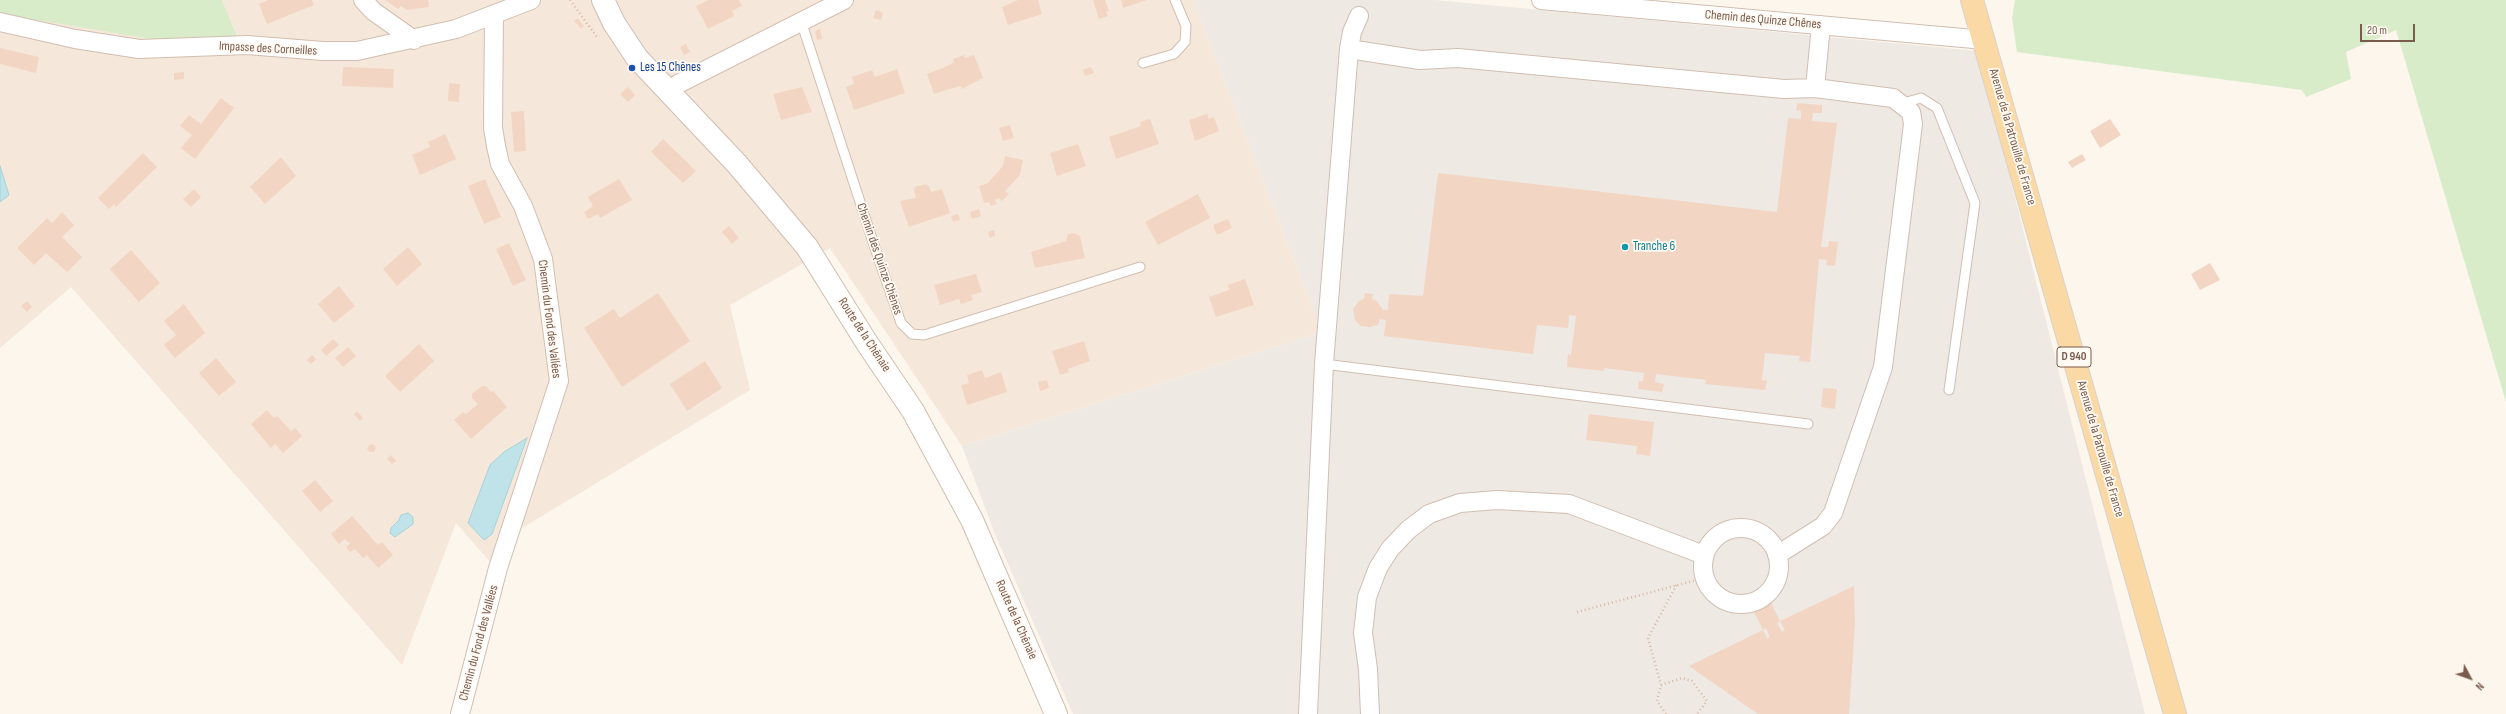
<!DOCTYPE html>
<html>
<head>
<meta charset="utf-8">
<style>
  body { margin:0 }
  #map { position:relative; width:2506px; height:714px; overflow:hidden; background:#fdf6ec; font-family:"Sofia Sans Condensed",sans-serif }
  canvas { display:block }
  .north { position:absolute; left:2450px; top:658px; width:40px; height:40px; -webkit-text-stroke:3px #fffaf3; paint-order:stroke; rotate:131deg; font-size:11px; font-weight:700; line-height:16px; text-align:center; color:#7a5c4d }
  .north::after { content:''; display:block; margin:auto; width:14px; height:18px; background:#7a5c4d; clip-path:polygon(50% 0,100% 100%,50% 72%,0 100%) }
  .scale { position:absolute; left:2360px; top:24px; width:55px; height:18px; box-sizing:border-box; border:2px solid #7a5c4d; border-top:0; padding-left:5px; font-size:12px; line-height:14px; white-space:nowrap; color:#7a5c4d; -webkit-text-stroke:3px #fffaf3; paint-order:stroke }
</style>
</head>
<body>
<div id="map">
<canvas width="2506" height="714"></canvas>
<div class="north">N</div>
<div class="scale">20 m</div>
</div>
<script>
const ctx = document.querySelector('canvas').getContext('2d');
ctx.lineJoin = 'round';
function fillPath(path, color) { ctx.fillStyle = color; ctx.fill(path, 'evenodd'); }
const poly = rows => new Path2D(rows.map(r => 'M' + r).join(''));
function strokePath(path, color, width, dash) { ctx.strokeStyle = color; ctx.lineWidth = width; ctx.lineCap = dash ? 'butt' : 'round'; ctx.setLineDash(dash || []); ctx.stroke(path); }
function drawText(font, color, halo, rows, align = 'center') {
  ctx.font = font + ' "Sofia Sans Condensed",sans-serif'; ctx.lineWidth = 3.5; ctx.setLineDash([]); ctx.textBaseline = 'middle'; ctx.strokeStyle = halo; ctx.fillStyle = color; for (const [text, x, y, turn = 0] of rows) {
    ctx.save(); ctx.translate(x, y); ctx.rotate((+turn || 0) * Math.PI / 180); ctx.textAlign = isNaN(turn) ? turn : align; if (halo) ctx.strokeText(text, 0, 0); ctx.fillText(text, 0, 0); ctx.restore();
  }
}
const residential = poly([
  [222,0,1193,0,1322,332,962,446,830,248,730,305,750,390,519,530,491,563,456,523,402,665,71,287,0,348,0,14,175,43,237,36]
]);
const industrial = poly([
  [1193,0,1435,0,1978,51,2145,714,1073,714,995,534,962,446,1322,332]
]);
const green = poly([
  [0,0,222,0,237,36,175,43,0,14],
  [2015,0,2506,0,2506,402,2396,30,2346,52,2351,79,2306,97,2302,90,2017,52,2012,18]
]);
const water = poly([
  [0,166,9,195,0,202,0,166],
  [527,438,492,534,484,540,468,523,490,465,504,452,527,438],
  [408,513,413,517,413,524,395,537,390,533,391,528,399,520,401,515,408,513]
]);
const building = poly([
  [268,0,312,0,314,5,267,24,259,4],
  [385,0,428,0,429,7,407,10,401,6,398,9],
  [709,0,739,0,742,6,732,11,734,16,708,29,696,6],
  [1018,0,1038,0,1042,14,1008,25,1002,7],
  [1093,0,1105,0,1109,11,1106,11,1108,16,1099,19],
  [1121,0,1147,0,1123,8],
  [876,10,883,13,881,20,873,18],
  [577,18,584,26,581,29,574,21],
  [820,29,822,39,817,40,815,31],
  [686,44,690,52,684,55,680,47],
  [0,48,39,57,36,73,0,64],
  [964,55,965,58,974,55,983,78,962,89,961,86,953,88,934,94,927,74,945,67,954,62,953,59],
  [343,67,394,69,393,88,342,86],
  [1091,67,1094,73,1085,76,1083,70],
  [897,69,905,93,854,110,846,87,854,84,852,77,872,70,875,77],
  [184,72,184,79,174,80,174,73],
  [449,83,460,84,459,102,448,101],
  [628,87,635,95,628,102,620,94],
  [802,87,812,112,781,120,773,94],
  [221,98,234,108,195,159,181,148,192,135,180,126,189,115,201,124],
  [1797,103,1822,105,1822,113,1813,113,1812,121,1837,123,1821,247,1828,247,1829,241,1838,242,1835,266,1826,265,1827,260,1819,259,1810,362,1799,361,1800,356,1765,353,1762,380,1767,381,1765,390,1705,384,1706,380,1656,374,1655,382,1664,384,1662,392,1638,389,1639,381,1643,381,1644,373,1604,368,1604,371,1567,367,1568,354,1571,355,1576,316,1569,315,1568,328,1537,325,1533,354,1384,336,1386,320,1380,319,1378,325,1370,327,1361,326,1355,320,1353,309,1359,301,1364,299,1365,293,1373,294,1372,299,1377,301,1383,310,1388,310,1389,294,1423,296,1438,173,1777,212,1788,118,1801,119,1801,111,1796,110],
  [524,111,526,151,514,152,511,112],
  [1207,114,1209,119,1214,117,1219,131,1195,141,1189,120],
  [1150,119,1159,144,1116,159,1109,137,1141,126,1140,122],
  [2110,119,2121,135,2100,148,2090,131],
  [1010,125,1014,138,1003,141,999,128],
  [445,134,456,159,420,175,412,155,430,147,428,142],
  [663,139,696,171,683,183,651,152],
  [1078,144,1086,166,1057,176,1050,153],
  [143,153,157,167,116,207,114,204,109,209,98,198],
  [2082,154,2086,160,2072,168,2068,162],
  [1005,156,1023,160,1020,175,1005,191,1009,194,1002,201,999,198,995,200,997,204,991,206,989,202,984,203,979,186,988,183,1003,166],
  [281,157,296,176,265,204,250,187],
  [485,179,501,217,484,224,468,186],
  [619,179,632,200,600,218,598,214,588,219,584,212,593,206,588,197],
  [926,184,929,186,931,192,942,189,950,213,909,227,900,201,916,198,914,191,915,187],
  [194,189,201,197,191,207,183,199],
  [1198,194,1210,218,1158,245,1145,222],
  [979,209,981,216,972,219,970,212],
  [62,212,74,225,62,237,82,257,67,272,46,253,34,265,17,248,47,218,52,223],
  [958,214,960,220,953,222,951,216],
  [1228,219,1232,228,1217,235,1213,225],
  [729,226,739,238,732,244,722,232],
  [994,230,995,236,990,238,988,232],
  [1074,233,1080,236,1085,258,1035,268,1031,252,1066,241,1068,234],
  [509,243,526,280,513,286,496,249],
  [408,247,422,264,397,286,383,269],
  [131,250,160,283,139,302,110,269],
  [2210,263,2220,280,2200,290,2191,274],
  [976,274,982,292,971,295,973,300,961,304,959,299,940,305,934,285],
  [1245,279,1254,305,1216,317,1209,297,1229,290,1228,285],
  [339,286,355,306,334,323,318,304],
  [658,293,690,341,622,387,584,328,614,309,620,318],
  [27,301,32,307,27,312,21,306],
  [184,304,205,333,175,358,164,345,176,335,164,321],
  [333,339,339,345,326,356,321,350],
  [1084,341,1090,361,1068,369,1069,372,1060,375,1052,351],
  [419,344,434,361,400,392,385,376],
  [348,347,356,356,343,367,335,358],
  [312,355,316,359,311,364,307,360],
  [216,358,236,382,219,396,199,373],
  [705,361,722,388,687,411,670,384],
  [982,370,985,378,1001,372,1007,392,967,405,961,385,969,383,967,375],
  [1047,380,1049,388,1040,391,1038,382],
  [482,386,486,386,491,392,493,391,507,407,471,439,454,420,463,412,466,414,478,404,472,398,472,394],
  [1823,388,1837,389,1835,409,1821,407],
  [267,410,274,418,277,416,291,431,295,428,302,436,283,453,275,444,271,448,251,424],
  [357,411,363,418,360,421,354,414],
  [1589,414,1654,422,1650,456,1636,454,1637,446,1586,440],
  [373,444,376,448,374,452,370,452,367,449,369,445],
  [391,455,396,461,392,464,387,459],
  [315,480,333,501,320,512,302,491],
  [352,516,378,545,382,542,393,555,378,568,367,555,363,558,355,549,350,552,346,547,350,544,345,539,339,544,331,534],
  [1854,586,1855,623,1849,714,1758,714,1689,666,1763,630,1767,639,1770,637,1766,628,1763,630,1753,610,1770,601,1780,621],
  [1780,621,1785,630,1782,632,1777,623]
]);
const path = poly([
  [570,0,597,37],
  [1577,612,1704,578],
  [1661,685,1682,678,1692,681,1707,701,1697,714],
  [1666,714,1657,701,1661,685,1648,638,1677,584]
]);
const service = poly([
  [801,21,877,254,901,323,912,334,924,335,1140,267],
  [1143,63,1174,54,1185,42,1186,26,1175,0],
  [1900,104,1921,98,1937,108,1975,203,1949,390],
  [1324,364,1808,424]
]);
const minor = poly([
  [363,0,373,11,414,40],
  [1541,0,1985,40],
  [0,22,75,39,139,49,247,45,323,51,357,51,456,29,531,0],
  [1349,49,1420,60,1458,58,1784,89,1815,88,1893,98,1911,112,1913,124,1883,367,1833,513,1823,526,1777,555],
  [1815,88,1821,25],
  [670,92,678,84,844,0],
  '1703 566a38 38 0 1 1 76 0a38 38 0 1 1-76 0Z',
  [460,714,498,568,559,381,543,259,523,206,500,164,496,146,493,128,494,16],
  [1308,714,1324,364,1349,49,1352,32,1359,16],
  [1370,714,1368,669,1363,633,1367,597,1378,568,1390,549,1408,530,1429,514,1460,503,1497,500,1569,504,1704,555]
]);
const tertiary = poly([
  [603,0,614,23,637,58,737,164,807,247,867,343,913,411,972,520,1056,714]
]);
const primary = poly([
  [1972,0,2175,714]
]);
const markers = [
  [632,68,4,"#1a4fb4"],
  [1625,247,4,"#0f9aa8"]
];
const shields = [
  [2074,357,34]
];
const shieldNames = [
  ["D 940",2074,357]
];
const streetNames = [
  ["Chemin des Quinze Chênes",1763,20,5],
  ["Impasse des Corneilles",268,49,3],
  ["Avenue de la Patrouille de France",2012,137,74],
  ["Chemin des Quinze Chênes",879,259,71],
  ["Chemin du Fond des Vallées",549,319,83],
  ["Route de la Chênaie",864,335,57],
  ["Avenue de la Patrouille de France",2100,449,74],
  ["Route de la Chênaie",1016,620,66],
  ["Chemin du Fond des Vallées",479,643,-75]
];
const transitNames = [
  ["Les 15 Chênes",640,68]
];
const cultureNames = [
  ["Tranche 6",1633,247]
];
fillPath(residential, '#f5e8da');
fillPath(industrial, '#efe9e4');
fillPath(green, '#d8ecc9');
fillPath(water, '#bfe3e8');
strokePath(water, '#a5d3da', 1);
fillPath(building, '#f3d5c3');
strokePath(service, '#d1beb0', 11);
strokePath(minor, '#d1beb0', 20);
strokePath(tertiary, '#d1beb0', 24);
strokePath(primary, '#dad1cd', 24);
strokePath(path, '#d9b8a5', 2.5, [1, 3]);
strokePath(service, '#fff', 9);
strokePath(minor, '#fff', 18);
strokePath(tertiary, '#fff', 22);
strokePath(primary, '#fbd9a5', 22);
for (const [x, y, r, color] of markers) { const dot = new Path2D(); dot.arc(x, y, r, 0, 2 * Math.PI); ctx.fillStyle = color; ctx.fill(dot); strokePath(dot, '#fffaf3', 1.5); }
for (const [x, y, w] of shields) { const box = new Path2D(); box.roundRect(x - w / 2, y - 10, w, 20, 3); ctx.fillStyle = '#fffaf3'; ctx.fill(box); strokePath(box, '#7a5c4d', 1); }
drawText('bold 12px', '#7a5c4d', null, shieldNames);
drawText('13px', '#7a5c4d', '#fffaf3', streetNames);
drawText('13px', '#164399', '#fffaf3', transitNames, 'left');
drawText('13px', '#0d838f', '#fffaf3', cultureNames, 'left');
</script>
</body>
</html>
